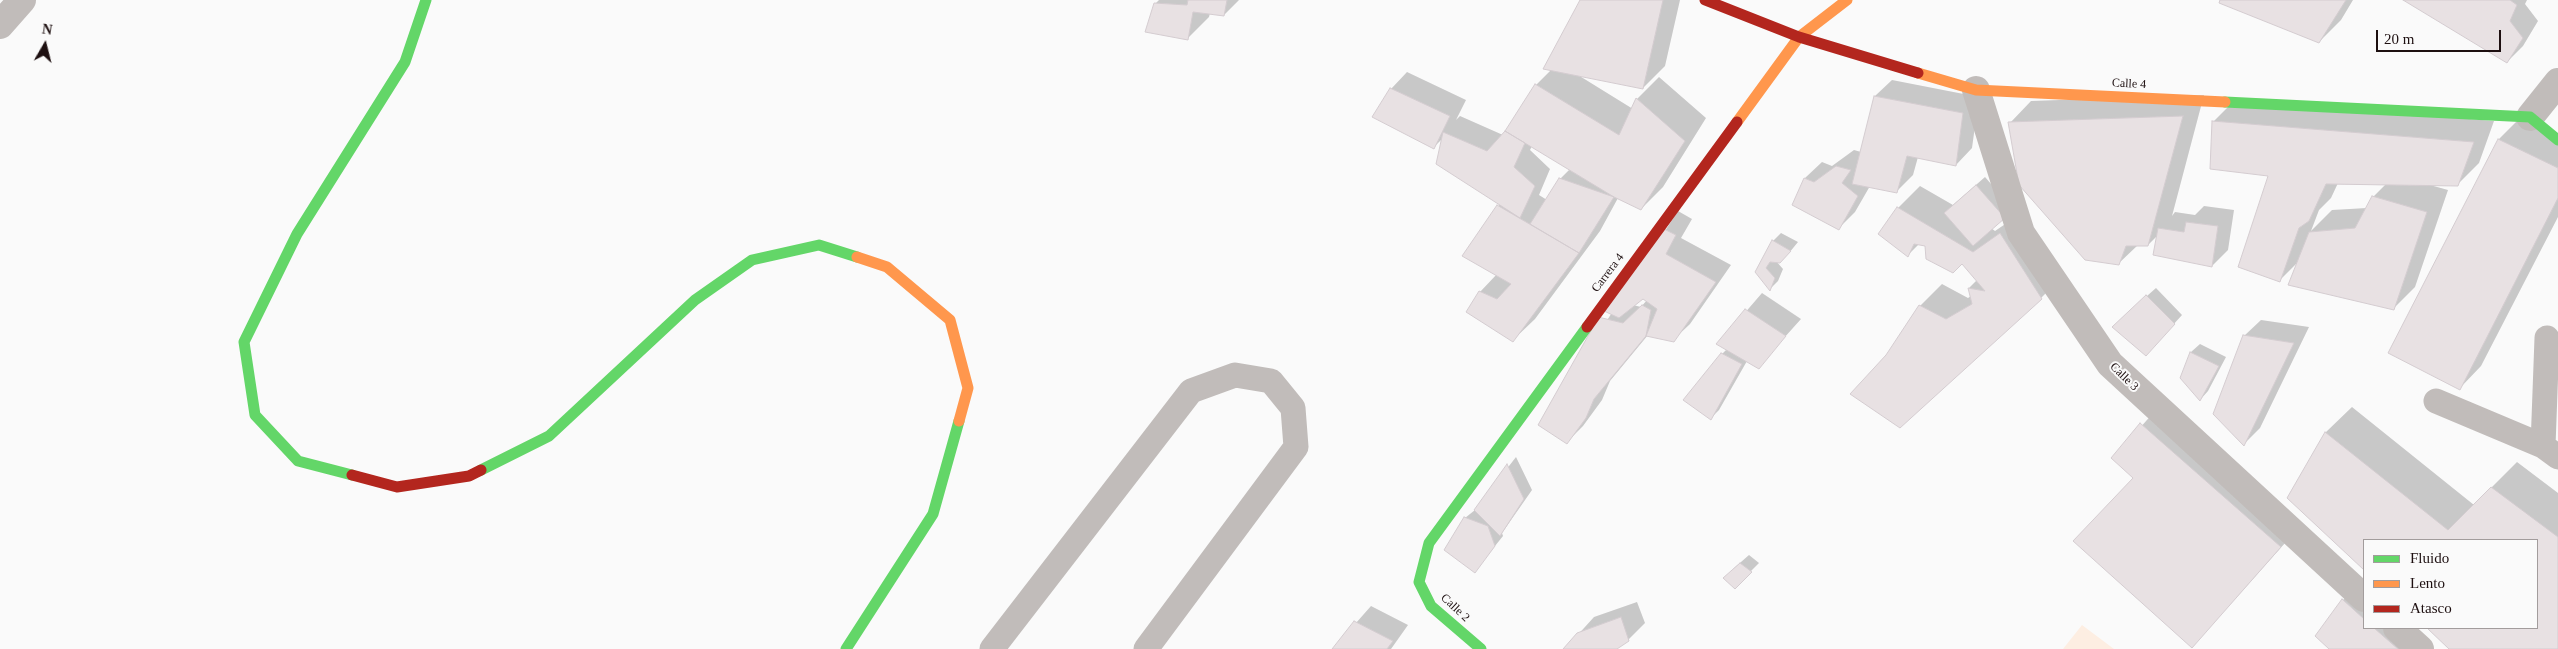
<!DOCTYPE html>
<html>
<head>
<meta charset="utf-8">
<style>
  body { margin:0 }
  #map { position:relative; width:2558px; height:649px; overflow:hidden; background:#fafafa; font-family:"Times New Roman",serif }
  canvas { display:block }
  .legend { position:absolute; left:2363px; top:539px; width:175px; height:90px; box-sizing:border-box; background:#fafafa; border:1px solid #a29c9c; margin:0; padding:6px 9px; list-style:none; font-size:15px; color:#1d0f10 }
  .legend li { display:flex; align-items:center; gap:10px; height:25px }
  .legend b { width:25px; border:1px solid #a29c9c }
  .north { position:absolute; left:20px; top:20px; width:50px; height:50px; -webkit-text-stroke:4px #fafafa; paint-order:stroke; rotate:8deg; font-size:14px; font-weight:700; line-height:20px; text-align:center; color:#1d0f10 }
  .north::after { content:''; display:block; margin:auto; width:18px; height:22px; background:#1d0f10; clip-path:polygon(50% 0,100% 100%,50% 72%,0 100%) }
  .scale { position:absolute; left:2376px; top:30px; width:125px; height:22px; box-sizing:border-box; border:2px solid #1d0f10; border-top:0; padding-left:6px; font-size:15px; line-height:18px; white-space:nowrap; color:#1d0f10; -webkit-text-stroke:4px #fafafa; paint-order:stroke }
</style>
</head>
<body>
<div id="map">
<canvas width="2558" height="649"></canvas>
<ul class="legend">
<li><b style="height:6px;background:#63d668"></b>Fluido</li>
<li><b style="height:6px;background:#ff974d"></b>Lento</li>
<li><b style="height:6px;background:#b3261e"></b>Atasco</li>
</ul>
<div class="north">N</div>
<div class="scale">20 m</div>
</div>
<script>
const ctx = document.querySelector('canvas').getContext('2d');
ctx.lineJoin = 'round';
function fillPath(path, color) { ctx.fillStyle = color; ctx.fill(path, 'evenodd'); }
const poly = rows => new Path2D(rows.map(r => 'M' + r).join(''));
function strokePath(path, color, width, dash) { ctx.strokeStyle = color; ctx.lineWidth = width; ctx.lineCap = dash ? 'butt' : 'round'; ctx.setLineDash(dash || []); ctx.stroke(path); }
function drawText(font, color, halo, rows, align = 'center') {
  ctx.font = font + ' "Times New Roman",serif'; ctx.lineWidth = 4; ctx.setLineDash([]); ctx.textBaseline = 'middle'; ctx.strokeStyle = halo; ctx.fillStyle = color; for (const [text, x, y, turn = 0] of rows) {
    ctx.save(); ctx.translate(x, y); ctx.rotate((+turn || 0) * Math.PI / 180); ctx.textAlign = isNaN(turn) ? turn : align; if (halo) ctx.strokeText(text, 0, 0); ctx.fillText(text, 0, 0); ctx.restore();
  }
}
const green = poly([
  [2082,625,2114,649,2063,649]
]);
const shadow = poly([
  [1159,0,1239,0,1224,15,1210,13,1209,17,1187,39,1155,4],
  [1581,0,1680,0,1665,66,1643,88,1578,75,1633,109,1637,99,1659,77,1706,118,1663,187,1641,209,1618,198,1600,231,1535,319,1513,340,1480,292,1497,274,1464,255,1500,204,1443,138,1434,147,1391,89,1407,72,1466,100,1456,120,1460,116,1503,135,1536,85,1551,70],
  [1532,146,1570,169,1560,179,1547,200,1539,195,1550,169,1530,150],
  [2221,0,2353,0,2341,20,2319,42],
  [2406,0,2527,0,2525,4,2538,21,2523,46,2507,62],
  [1892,80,1979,97,1972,148,1956,165,1918,157,1913,175,1897,191,1870,186,1855,212,1839,228,1793,204,1805,178,1822,162,1832,166,1854,150,1861,152,1875,96],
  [2204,95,2172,216,2175,212,2195,215,2204,206,2234,210,2228,250,2212,266,2158,235,2148,245,2138,245,2118,264,2010,123,2031,101],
  [2235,100,2494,121,2479,163,2457,185,2430,185,2448,190,2415,287,2393,309,2298,262,2280,280,2270,175,2213,122],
  [2338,183,2386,184,2373,197,2367,208,2332,210,2311,231,2319,210,2331,198],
  [2521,117,2558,136,2558,217,2481,366,2460,388,2389,352,2499,139],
  [1985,177,2013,209,1991,228,1995,231,2023,212,2063,276,2041,298,1887,355,1920,306,1942,284,1968,298,1971,296,1969,288,1977,280,1962,262,1926,245,1919,244,1908,255,1880,233,1898,208,1920,186,1953,205],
  [1678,211,1692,219,1681,238,1731,265,1690,324,1673,340,1648,335,1610,381,1602,400,1583,426,1567,442,1539,425],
  [1643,297,1647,300,1641,307,1633,305],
  [1781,233,1798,242,1789,253,1776,261,1783,269,1778,281,1770,289,1756,272,1773,241],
  [2156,288,2182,315,2154,346,2122,318],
  [1762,293,1801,319,1758,367,1747,361,1719,410,1711,418,1722,354,1727,349,1718,344],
  [2261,320,2309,327,2260,428,2244,444,2244,336],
  [2200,344,2226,357,2208,391,2200,400,2182,378,2191,352],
  [2163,402,2302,524,2192,647,2134,477,2113,458],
  [2352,407,2474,505,2517,462,2558,493,2558,649,2451,649,2429,628,2537,628,2537,540,2364,540,2364,568,2289,498,2326,432],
  [1516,457,1532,490,1502,533,1503,536,1475,571,1465,518,1475,510],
  [1749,555,1759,563,1735,587,1733,569],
  [2359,583,2364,588,2364,628,2408,628,2432,649,2331,649,2317,635,2343,600],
  [1637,602,1645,623,1628,640,1615,649,1565,649,1594,617],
  [1371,606,1408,625,1391,649,1333,649]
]);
const building = poly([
  [1188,0,1227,0,1224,16,1193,12,1188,40,1145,32,1154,3,1187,5,1188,0],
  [1580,0,1663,0,1643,89,1543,69,1580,0],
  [2220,0,2346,0,2319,43,2219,3,2220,0],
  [2403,0,2510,0,2517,5,2510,21,2523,38,2507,63,2403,0],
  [1535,84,1619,135,1636,98,1685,141,1641,210,1614,197,1505,131,1535,84],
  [1390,88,1450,116,1434,149,1372,117,1390,88],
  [1874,96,1963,113,1956,166,1907,156,1897,193,1852,184,1874,96],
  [2183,116,2148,246,2126,246,2119,265,2085,260,2019,185,2008,122,2183,116],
  [2212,121,2474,142,2458,186,2326,184,2309,221,2299,228,2280,282,2238,267,2268,176,2210,169,2212,121],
  [1505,131,1525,143,1514,167,1535,186,1520,218,1436,164,1443,132,1487,151,1505,131],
  [2498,139,2558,168,2558,198,2460,390,2388,353,2498,139],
  [1836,166,1851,170,1842,183,1858,196,1839,230,1792,205,1804,178,1814,182,1836,166],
  [1559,178,1614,197,1579,253,1530,224,1559,178],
  [1976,185,2005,218,1973,246,1944,213,1976,185],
  [2372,196,2427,212,2394,310,2288,285,2309,232,2355,228,2372,196],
  [1497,205,1579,253,1513,342,1466,312,1479,291,1497,299,1511,284,1462,256,1497,205],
  [1897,207,1973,252,2000,233,2042,299,1900,428,1850,394,1886,355,1919,305,1946,319,1972,304,1968,288,1985,291,1962,264,1953,273,1926,259,1925,246,1914,244,1908,257,1878,234,1897,207],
  [2186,222,2218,226,2212,267,2153,255,2158,228,2184,232,2186,222],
  [1660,227,1676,235,1666,254,1716,282,1674,342,1646,336,1657,309,1643,299,1619,318,1604,311,1660,227],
  [1772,240,1791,251,1780,263,1770,262,1766,268,1775,278,1770,291,1755,272,1772,240],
  [2146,295,2175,324,2146,356,2112,327,2146,295],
  [1642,305,1651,310,1646,336,1594,399,1586,418,1567,444,1538,425,1597,320,1594,316,1623,323,1642,305],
  [1745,309,1786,336,1759,369,1716,344,1745,309],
  [2243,335,2294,343,2244,446,2213,414,2243,335],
  [2190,352,2219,366,2200,401,2180,378,2190,352],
  [1721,353,1742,364,1711,420,1683,400,1721,353],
  [2140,423,2281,547,2192,648,2073,541,2133,478,2111,458,2140,423],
  [2325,432,2448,530,2491,487,2558,537,2558,649,2449,649,2427,628,2537,628,2537,540,2364,540,2364,570,2287,498,2325,432],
  [1507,464,1524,499,1500,536,1474,510,1507,464],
  [1464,517,1488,526,1495,546,1475,573,1444,550,1464,517],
  [1740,563,1752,572,1735,589,1723,578,1740,563],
  [2342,599,2364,619,2364,628,2374,628,2398,649,2329,649,2315,636,2342,599],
  [1621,617,1629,641,1617,649,1563,649,1577,633,1621,617],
  [1354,621,1393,641,1387,649,1332,649,1354,621]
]);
const lane = poly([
  [2436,401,2543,446,2558,457],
  [2543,446,2547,338],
  [992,649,1191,391,1235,375,1271,381,1293,408,1296,447,1146,649]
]);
const street = poly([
  [0,25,22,0],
  [1976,90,2021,233,2110,364,2364,598],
  [2530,117,2558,82],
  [2397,628,2420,649]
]);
const fast = poly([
  [2225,102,2530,117,2558,140],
  [481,470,549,436,695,300,752,260,819,245,857,257],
  [352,475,298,461,255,415,244,342,297,234,405,62,426,0],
  [846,649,933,514,959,421],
  [1481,649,1431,606,1419,582,1429,543,1587,327]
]);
const slow = poly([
  [1918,73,1976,90,2225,102],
  [1737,122,1799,37,1847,0],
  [857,257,887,267,950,320,968,388,959,421]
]);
const jam = poly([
  [1705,0,1799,37,1918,73],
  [1587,327,1737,122],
  [352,475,397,487,469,476,481,470]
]);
const streetNames = [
  ["Calle 4",2129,84,3],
  ["Carrera 4",1608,273,-53],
  ["Calle 3",2124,377,44],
  ["Calle 2",1455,608,43]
];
fillPath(green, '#fdeee2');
fillPath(shadow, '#0003');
fillPath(building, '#e8e1e3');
strokePath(building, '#d4ccd0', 1);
strokePath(lane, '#c1bcba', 25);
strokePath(street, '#c1bcba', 28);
strokePath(fast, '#63d668', 11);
strokePath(slow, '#ff974d', 11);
strokePath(jam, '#b3261e', 11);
drawText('12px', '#1d0f10', '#fafafa', streetNames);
</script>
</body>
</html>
